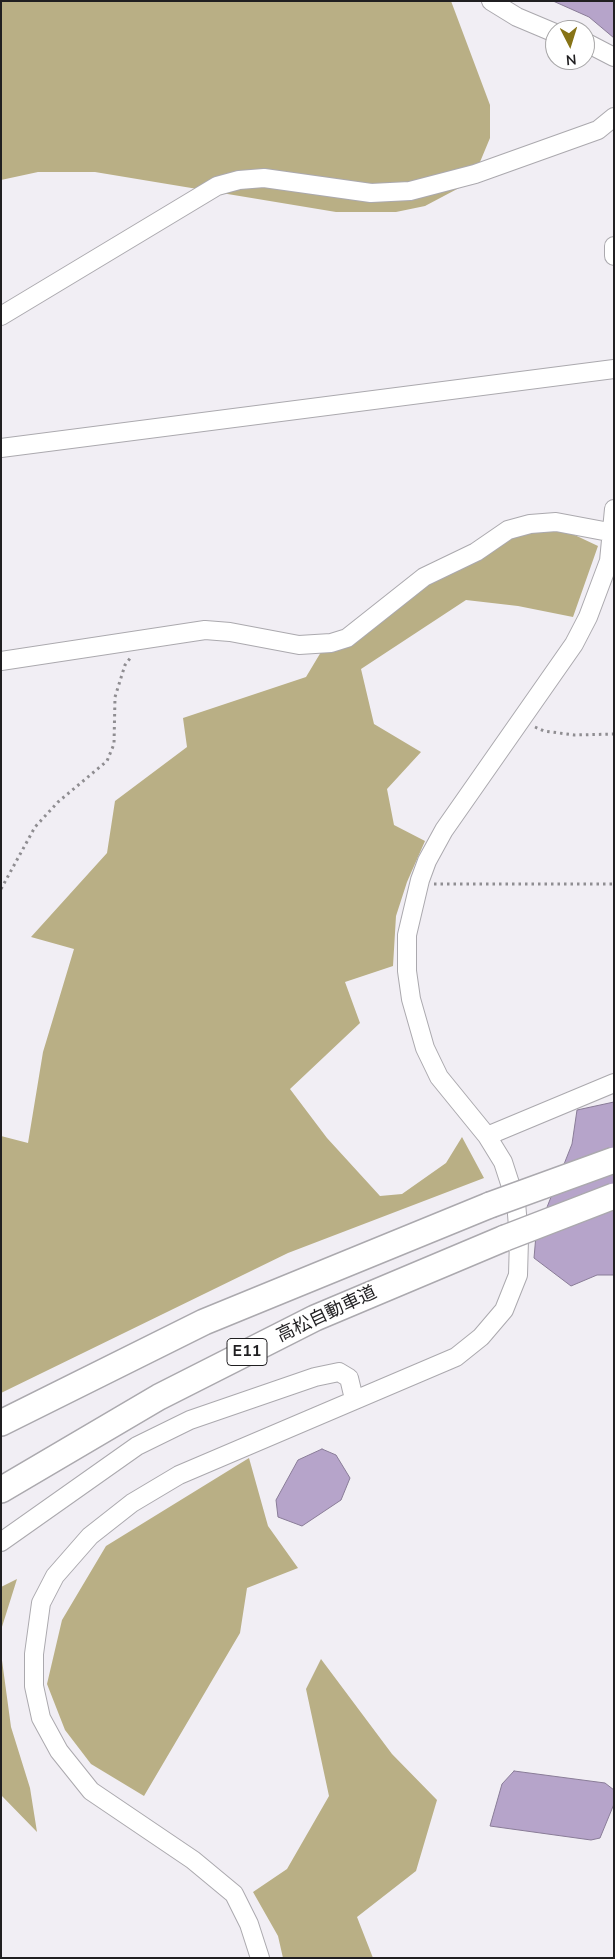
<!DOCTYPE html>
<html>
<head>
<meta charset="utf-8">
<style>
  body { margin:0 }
  #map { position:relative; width:615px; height:1959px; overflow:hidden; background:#f1eef4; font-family:"Nunito Sans",sans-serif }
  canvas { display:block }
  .frame { position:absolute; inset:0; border:2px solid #201f21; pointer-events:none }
  .north { position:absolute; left:545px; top:20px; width:50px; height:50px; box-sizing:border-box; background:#fff; border:1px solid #a6a5a6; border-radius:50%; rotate:175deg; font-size:14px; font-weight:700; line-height:20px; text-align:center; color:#201f21 }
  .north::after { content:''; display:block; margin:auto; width:18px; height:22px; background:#877316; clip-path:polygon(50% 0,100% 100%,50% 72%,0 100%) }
</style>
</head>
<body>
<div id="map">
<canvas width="615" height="1959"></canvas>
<div class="frame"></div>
<div class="north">N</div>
</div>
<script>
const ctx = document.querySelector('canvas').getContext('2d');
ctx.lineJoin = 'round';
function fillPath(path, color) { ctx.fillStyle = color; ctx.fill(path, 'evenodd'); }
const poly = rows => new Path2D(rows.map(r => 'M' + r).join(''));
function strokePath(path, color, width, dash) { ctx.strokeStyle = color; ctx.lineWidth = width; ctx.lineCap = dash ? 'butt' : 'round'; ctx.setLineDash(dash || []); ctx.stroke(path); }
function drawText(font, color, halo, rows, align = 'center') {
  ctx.font = font + ' "Nunito Sans","Noto Sans JP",sans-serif'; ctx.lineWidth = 4; ctx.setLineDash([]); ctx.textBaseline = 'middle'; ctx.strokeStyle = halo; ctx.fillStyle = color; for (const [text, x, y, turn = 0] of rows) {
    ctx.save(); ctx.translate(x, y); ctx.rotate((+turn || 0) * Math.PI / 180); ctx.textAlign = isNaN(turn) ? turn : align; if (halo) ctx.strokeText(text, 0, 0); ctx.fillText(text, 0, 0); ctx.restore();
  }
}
const forest = poly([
  [1,1,451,1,490,105,490,138,480,162,459,188,425,206,396,212,336,212,95,172,38,172,1,180],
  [564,530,598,546,573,617,518,606,466,600,361,669,374,724,421,752,387,789,394,825,425,841,407,882,396,916,393,966,345,982,360,1023,290,1089,327,1138,380,1196,402,1194,446,1163,462,1137,484,1178,288,1253,1,1393,1,1136,28,1143,43,1052,74,949,31,937,107,853,115,801,187,747,183,718,306,677,321,652,426,584,513,533],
  [249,1458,268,1526,298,1568,247,1588,240,1633,144,1796,91,1764,65,1730,47,1684,62,1620,106,1546],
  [17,1579,1,1630,1,1587],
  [1,1653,11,1727,30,1788,37,1832,1,1795],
  [321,1659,392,1754,437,1800,416,1871,357,1917,373,1958,283,1958,278,1936,253,1892,287,1869,329,1796,306,1689]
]);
const water = poly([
  [553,1,614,1,614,38,589,17,553,1],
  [614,1102,614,1275,597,1275,571,1286,534,1258,536,1235,572,1144,577,1110,614,1102],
  [322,1449,336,1455,350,1478,341,1500,302,1526,278,1517,276,1500,298,1460,322,1449],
  [514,1771,605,1783,614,1790,614,1804,600,1838,591,1840,490,1826,502,1784,514,1771]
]);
const path = poly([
  [535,727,544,731,574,735,614,734],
  [434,884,614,884],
  [1,889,35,827,58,802,107,761,114,744,115,697,125,665,131,657]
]);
const minor = poly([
  [491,1,517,17,555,33],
  [585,42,614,57],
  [614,246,614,256],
  [1,316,217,186,239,180,264,178,371,193,410,191,475,174,598,130,614,117],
  [1,448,614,369],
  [1,661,205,630,230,632,299,645,331,643,347,638,424,577,476,552,508,530,530,524,556,522,614,533],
  [487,1136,614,1083],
  [1,1542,137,1446,190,1420,315,1377,339,1372,349,1378,354,1399],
  [260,1958,249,1924,234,1894,193,1860,91,1791,59,1751,41,1718,34,1686,34,1654,41,1603,55,1576,90,1536,132,1503,179,1475,456,1357,481,1337,504,1310,518,1275,519,1239,516,1202,503,1162,487,1136,439,1077,425,1048,411,999,407,971,407,935,420,880,427,861,444,830,574,644,588,617,609,561,614,509]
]);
const highway = poly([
  [1,1423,204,1322,490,1205],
  [1,1490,159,1397,315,1318,505,1238]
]);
const highwayBridge = poly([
  [490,1205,614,1160],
  [505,1238,614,1196]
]);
const shields = [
  [247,1352,40]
];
const shieldNames = [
  ["E11",247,1352]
];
const streetNames = [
  ["高松自動車道",327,1315,-25]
];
fillPath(forest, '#b9af85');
fillPath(water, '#b6a4ca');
strokePath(water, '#897c97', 1);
strokePath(minor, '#aba9ae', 20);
strokePath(highway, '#aba9ae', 28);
strokePath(path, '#8f8d91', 3, [2.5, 4]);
strokePath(minor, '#fff', 18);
strokePath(highway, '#fff', 25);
strokePath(highwayBridge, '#aba9ae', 28, []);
strokePath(highwayBridge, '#fff', 25);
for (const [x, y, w] of shields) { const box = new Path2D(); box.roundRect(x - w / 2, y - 13.5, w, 27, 4); ctx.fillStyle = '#fff'; ctx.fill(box); strokePath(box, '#201f21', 1); }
drawText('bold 16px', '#201f21', null, shieldNames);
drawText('18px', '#201f21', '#fff', streetNames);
</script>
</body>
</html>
